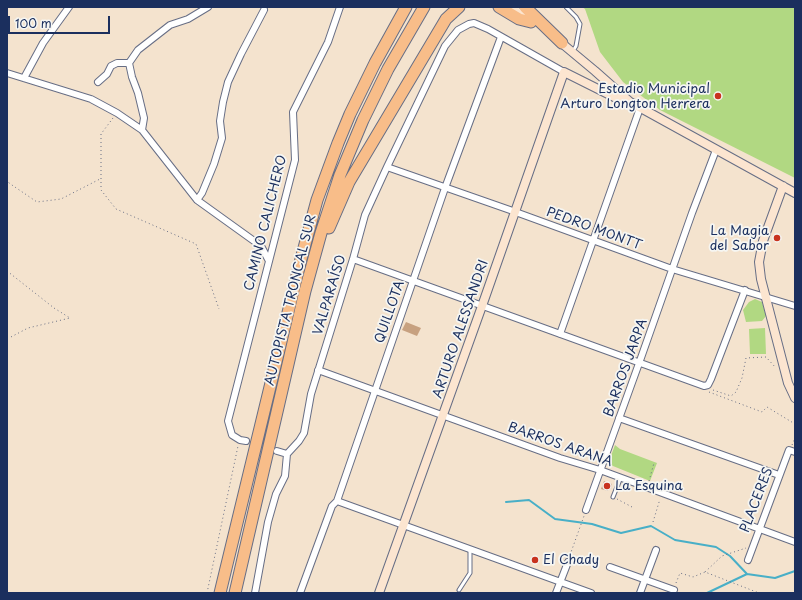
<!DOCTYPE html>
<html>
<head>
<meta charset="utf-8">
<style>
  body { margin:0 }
  #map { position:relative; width:802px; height:600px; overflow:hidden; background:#f4e3ce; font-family:"Playpen Sans",sans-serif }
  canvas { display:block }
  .frame { position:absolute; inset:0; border:8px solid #1b2f5e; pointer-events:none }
  .scale { position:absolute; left:8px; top:16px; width:102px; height:18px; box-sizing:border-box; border:2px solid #1b2f5e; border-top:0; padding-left:5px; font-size:12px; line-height:14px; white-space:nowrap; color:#1b2f5e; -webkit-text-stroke:3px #f6f6f2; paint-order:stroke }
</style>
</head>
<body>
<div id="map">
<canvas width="802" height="600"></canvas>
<div class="frame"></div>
<div class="scale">100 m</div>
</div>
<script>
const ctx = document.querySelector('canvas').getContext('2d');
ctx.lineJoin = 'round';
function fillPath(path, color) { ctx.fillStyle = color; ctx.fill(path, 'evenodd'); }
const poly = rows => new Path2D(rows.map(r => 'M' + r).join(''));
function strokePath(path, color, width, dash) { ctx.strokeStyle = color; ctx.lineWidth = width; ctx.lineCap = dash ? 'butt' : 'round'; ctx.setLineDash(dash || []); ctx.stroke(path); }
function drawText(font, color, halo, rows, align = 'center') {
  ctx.font = font + ' "Playpen Sans",sans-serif'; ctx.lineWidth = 3.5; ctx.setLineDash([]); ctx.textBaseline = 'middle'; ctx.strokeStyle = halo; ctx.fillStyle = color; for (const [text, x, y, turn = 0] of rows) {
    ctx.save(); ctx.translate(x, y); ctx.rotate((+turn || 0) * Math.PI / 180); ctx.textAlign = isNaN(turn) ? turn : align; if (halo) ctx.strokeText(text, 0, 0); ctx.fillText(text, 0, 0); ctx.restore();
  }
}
const green = poly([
  [582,7,795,7,795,178,660,110,623,82,600,52,585,9],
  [755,299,762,302,766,316,762,321,746,322,743,310,749,302],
  [765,328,766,354,750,354,749,329],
  [615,445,620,449,657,463,650,481,608,464]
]);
const stream = poly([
  [506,502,529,500,555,519,592,524,621,533,651,526,675,540,716,547,730,556,747,574],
  [707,593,747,574,775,578,795,571]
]);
const building = poly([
  [406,322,421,328,417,336,402,330],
  [604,481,612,484,611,489,609,488,608,491,601,489]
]);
const path = poly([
  [113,118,101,134,101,190,116,209,196,244,219,309],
  [7,179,9,183,37,202,61,199,100,179],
  [7,271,54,308,70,318,28,328,9,338],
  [713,390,731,396,736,392,742,378,746,358,766,357,776,368],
  [709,392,762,412,767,407,795,424],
  [792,445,795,438],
  [649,481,654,463],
  [617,499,632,507],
  [653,522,660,499],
  [570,555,584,516],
  [705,572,722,556,746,548],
  [676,583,680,573,693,577,705,572,759,593],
  [207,593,238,446]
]);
const service = poly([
  [566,7,576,17,580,24,576,46,573,51],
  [613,497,621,477],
  [459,590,470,573,470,549]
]);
const minor = poly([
  [129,63,132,77,138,93,144,118,142,130],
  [7,73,91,99,117,113,142,130,197,200,261,246,269,261],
  [24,78,43,43,69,7],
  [98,82,107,74,111,66,117,63,129,63,138,50,170,25,188,19,208,7],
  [387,167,510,210,672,269,795,306],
  [197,200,202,193,214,164,222,138,220,121,223,102,228,82,241,54,264,10],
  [353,259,704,386,708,385,711,379,745,290],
  [560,334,640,108],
  [318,370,560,458,600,470,795,542],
  [619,418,779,475],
  [246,441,240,440,232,435,228,421,295,160,293,112,328,42,340,7],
  [277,451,287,454],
  [337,501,591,593],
  [586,510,642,355,692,213,716,150],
  [748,560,789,450,795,452],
  [610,567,674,590],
  [255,593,268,522,276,494,285,476,287,454,299,441,304,433,311,394,353,259,365,215,387,167,445,46,458,30,469,24,474,23,488,29,564,72],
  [300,593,332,506,337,501,445,188,501,37],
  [556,593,568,562],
  [640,593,656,550]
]);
const secondary = poly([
  [511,7,523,16],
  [559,41,595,71,630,102,795,193],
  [783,186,763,241,759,262,761,279,788,383,795,398],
  [379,593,482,306,564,72,614,97,630,102]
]);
const motorway = poly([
  [499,7,519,19,531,22],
  [525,7,562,43],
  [329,228,349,182,446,19,459,7],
  [220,593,301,259,317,200,338,143,350,114,375,63,406,7],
  [235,593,305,291,321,233,340,175,363,120,388,69,424,7]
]);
const markers = [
  [718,96,4,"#c8321e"],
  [777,238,4,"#c8321e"],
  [607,486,4,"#c8321e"],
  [535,560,4,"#c8321e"]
];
const poiNames = [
  ["Estadio Municipal",710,89],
  ["Arturo Longton Herrera",710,104],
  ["La Magia",769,231],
  ["del Sabor",769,246],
  ["La Esquina",615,486,"left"],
  ["El Chady",543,560,"left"]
];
const streetNames = [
  ["CAMINO CALICHERO",266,223,-76],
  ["PEDRO MONTT",594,229,20],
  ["VALPARAÍSO",330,295,-73],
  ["AUTOPISTA TRONCAL SUR",291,300,-76],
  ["QUILLOTA",390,312,-71],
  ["ARTURO ALESSANDRI",461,329,-71],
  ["BARROS JARPA",626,368,-70],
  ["BARROS ARANA",560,445,19],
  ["PLACERES",757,500,-69]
];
fillPath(green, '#b1d882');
strokePath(stream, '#48afc7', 2);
fillPath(building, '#c7a180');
strokePath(service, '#676e85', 5);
strokePath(minor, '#676e85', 8);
strokePath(secondary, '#676e85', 10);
strokePath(motorway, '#676e85', 13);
strokePath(path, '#676e85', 1, [1, 3]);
strokePath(service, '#fff', 3);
strokePath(minor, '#fff', 6);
strokePath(secondary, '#fce5d0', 8);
strokePath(motorway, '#f8bd89', 11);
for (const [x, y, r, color] of markers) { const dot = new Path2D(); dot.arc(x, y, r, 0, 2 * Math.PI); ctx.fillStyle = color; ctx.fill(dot); strokePath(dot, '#f6f6f2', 1.5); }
drawText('13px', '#1b2f5e', '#f6f6f2', poiNames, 'right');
drawText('13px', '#1b2f5e', '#f6f6f2', streetNames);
</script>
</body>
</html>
